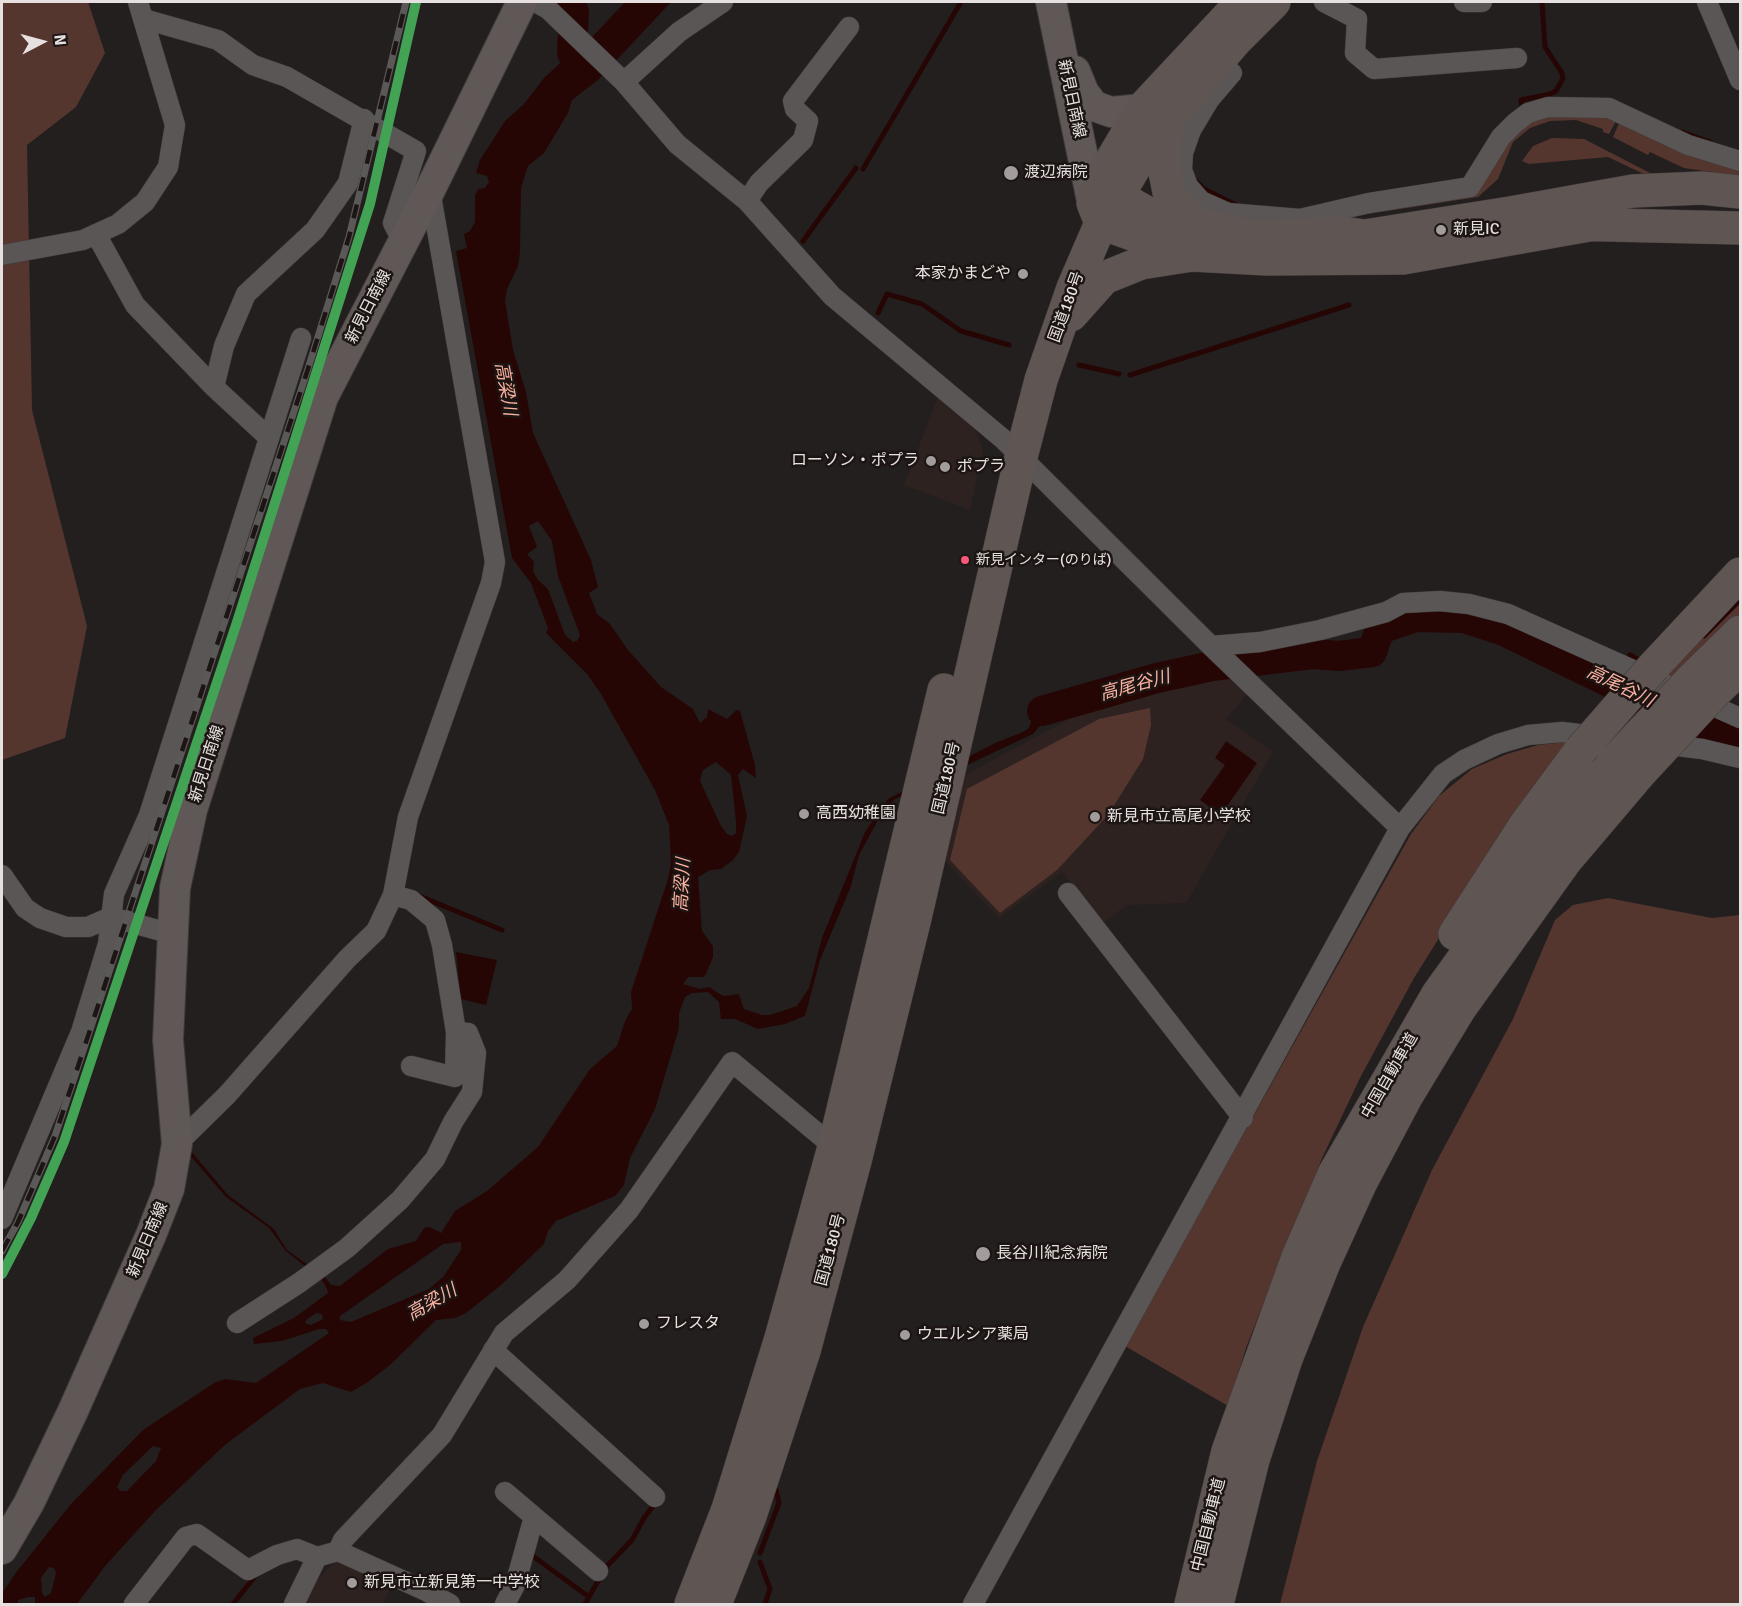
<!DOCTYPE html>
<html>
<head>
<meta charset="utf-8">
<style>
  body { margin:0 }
  #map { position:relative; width:1742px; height:1606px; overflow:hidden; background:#231f1f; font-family:Signika,sans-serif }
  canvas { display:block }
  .frame { position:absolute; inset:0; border:3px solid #e6e1e0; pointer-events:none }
  .north { position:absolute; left:12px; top:12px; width:60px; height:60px; -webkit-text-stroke:4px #1c1513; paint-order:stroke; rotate:84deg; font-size:16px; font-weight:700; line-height:24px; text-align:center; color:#e6e1e0 }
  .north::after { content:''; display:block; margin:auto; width:21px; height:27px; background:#e6e1e0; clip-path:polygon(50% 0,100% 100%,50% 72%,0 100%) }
</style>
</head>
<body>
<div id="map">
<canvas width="1742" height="1606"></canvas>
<div class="frame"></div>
<div class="north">N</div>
</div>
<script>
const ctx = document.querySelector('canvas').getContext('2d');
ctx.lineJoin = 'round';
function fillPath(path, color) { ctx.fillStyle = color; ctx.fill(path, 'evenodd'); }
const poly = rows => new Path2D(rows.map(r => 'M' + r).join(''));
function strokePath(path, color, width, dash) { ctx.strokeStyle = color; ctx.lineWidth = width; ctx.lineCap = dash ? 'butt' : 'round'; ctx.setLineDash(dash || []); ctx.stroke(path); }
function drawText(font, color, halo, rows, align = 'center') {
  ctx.font = font + ' Signika,"Noto Sans JP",sans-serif'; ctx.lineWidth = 5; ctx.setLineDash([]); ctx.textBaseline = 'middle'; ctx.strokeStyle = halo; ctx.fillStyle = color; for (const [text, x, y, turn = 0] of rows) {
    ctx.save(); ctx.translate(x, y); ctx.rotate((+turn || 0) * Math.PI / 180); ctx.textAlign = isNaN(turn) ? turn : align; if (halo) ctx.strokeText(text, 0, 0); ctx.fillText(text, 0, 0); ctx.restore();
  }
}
const built = poly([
  [939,394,976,431,983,449,970,510,904,485],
  [1225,673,1249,692,1226,719,1273,752,1186,903,1126,905,1104,923,1062,872,999,918,944,860,965,775,1069,719,1165,685],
  [339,1558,392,1585,383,1604,305,1604,316,1581]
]);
const green = poly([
  [2,2,88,2,105,53,76,107,27,145,32,410,87,626,65,738,2,760],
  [1569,111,1617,119,1609,134,1603,132,1603,129,1576,120,1550,121,1530,128,1513,142,1498,179,1478,197,1361,215,1312,227,1263,227,1228,218,1467,193,1497,155,1532,118],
  [1620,121,1704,161,1740,166,1740,176,1684,168,1650,152,1648,155,1613,137],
  [1552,138,1584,139,1654,175,1650,177,1608,157,1529,164,1522,161,1533,146],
  [1740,591,1740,614,1673,678,1662,673],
  [1150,708,1151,725,1143,759,1108,815,1057,870,1000,913,950,860,967,789,1099,719],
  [1575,741,1466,895,1414,978,1361,1076,1323,1156,1281,1259,1246,1348,1228,1406,1125,1346,1411,834,1439,796,1472,769,1507,754,1538,745],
  [1608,898,1712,918,1740,915,1740,1604,1280,1604,1317,1461,1363,1327,1432,1170,1513,1019,1555,920,1573,905]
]);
const water = poly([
  [625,2,671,2,598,80,572,100,568,113,544,153,528,166,521,188,520,252,518,266,507,289,505,301,513,350,526,392,533,433,591,560,598,587,589,593,597,614,610,624,628,650,661,687,693,709,700,723,707,717,708,709,727,719,736,710,740,711,755,765,756,778,743,769,738,775,747,816,739,852,732,861,721,869,710,870,698,877,702,931,713,946,713,957,706,974,703,977,688,977,683,984,700,989,709,987,723,996,739,994,744,1009,762,1015,770,1015,797,1006,809,988,822,938,865,832,888,799,995,743,1023,732,1029,728,1036,708,1077,696,1083,706,1050,714,1033,734,895,799,883,811,859,855,851,886,820,960,805,1016,785,1024,758,1029,735,1019,721,1019,719,1002,708,992,692,993,685,997,679,1013,679,1028,655,1109,630,1158,624,1185,615,1196,556,1221,548,1231,544,1244,500,1286,466,1313,455,1318,436,1320,390,1365,368,1382,351,1392,323,1383,300,1389,226,1444,156,1510,106,1565,77,1604,35,1604,35,1597,28,1597,18,1600,18,1604,2,1604,2,1593,18,1570,71,1504,143,1430,214,1383,225,1379,256,1383,329,1333,326,1329,319,1329,282,1341,254,1344,253,1338,294,1318,328,1293,327,1289,322,1280,286,1251,269,1228,226,1197,188,1153,190,1150,228,1195,274,1229,287,1250,325,1277,331,1285,340,1286,388,1249,416,1241,424,1228,430,1227,441,1233,455,1211,487,1191,538,1147,590,1069,617,1046,625,1021,632,1009,631,992,668,879,671,863,669,825,655,790,601,694,588,675,546,633,548,628,531,583,512,558,456,251,467,248,464,234,470,231,475,222,475,196,478,189,485,188,489,182,487,176,476,173,480,160,505,121,524,104,544,78,568,56,580,50],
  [538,521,552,541,558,576,580,635,577,641,573,642,565,635,548,589,538,580,533,571,534,562,527,554,537,547,529,526],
  [716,762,731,775,736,822,736,833,732,836,727,834,721,826,700,781,703,770],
  [461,1242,461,1250,443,1277,429,1289,351,1322,340,1320,340,1316,443,1244],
  [316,1313,322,1314,323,1319,311,1325,307,1324,305,1321],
  [153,1446,161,1448,156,1461,127,1491,120,1491,117,1487,123,1475],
  [49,1567,54,1568,56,1573,51,1593,45,1597,42,1593,41,1578],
  [1226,741,1257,763,1221,815,1200,800,1225,765,1215,758],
  [456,952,497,960,486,1005,461,999]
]);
const stream = poly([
  [1522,109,1521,100,1550,94,1556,91,1563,78,1562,73,1545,47,1542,2],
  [1682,132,1710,142],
  [863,169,961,2],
  [1194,179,1204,189,1236,205],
  [803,241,856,168],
  [878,313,887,294,922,304,961,331,1009,345],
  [1079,365,1119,374],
  [1130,375,1349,305],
  [1704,636,1740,600],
  [1630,655,1643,662],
  [417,895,502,930],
  [760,1553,779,1503,776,1490],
  [530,1554,589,1597],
  [760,1562,770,1589,765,1604],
  [233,1604,256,1575],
  [585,1604,606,1567,632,1540,644,1518,656,1502]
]);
const river = poly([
  [567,2,574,11,572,53,582,69],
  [1042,711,1157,678,1212,666,1313,654,1339,656,1372,652,1380,629,1416,617,1464,618,1504,631,1711,732,1740,736]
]);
const street = poly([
  [535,2,548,9,624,82,677,144,747,201,832,296,1003,439,1211,646,1400,828],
  [1324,2,1357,19,1355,53,1374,69,1517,58],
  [1464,2,1482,2],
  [1707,2,1740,80],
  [144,19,218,40,253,65,287,77,416,151,393,223,402,240],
  [1217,61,1232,73,1209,100,1191,130,1183,153,1182,170,1188,186,1201,201,1228,213,1300,219,1369,203,1470,187,1501,137,1515,123,1528,113,1548,107,1609,108,1688,145,1740,161],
  [624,82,679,32,723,2],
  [747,201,759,183,803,140,808,121,795,109,793,101,849,27],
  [96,234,135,305,214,387,268,437],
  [2,255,83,240,118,224,145,202,168,167,175,125,138,2],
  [214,387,224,346,246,294,315,230,348,183,364,119],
  [1211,646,1260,642,1320,630,1386,612,1403,603,1440,601,1469,604,1508,614,1740,718],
  [2,875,25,908,40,918,66,927,88,927,111,917,172,934],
  [1068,893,1243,1118],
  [393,895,411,900,435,920,442,945,456,1032,455,1077,411,1066],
  [177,1144,227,1095,347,959,376,931,393,895,408,817,491,583,495,562,430,190],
  [2,1219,81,1032,108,944,114,894,149,815,301,338],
  [237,1323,299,1283,347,1248,400,1200,435,1159,453,1122,472,1092,476,1053,468,1033,456,1032],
  [493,1350,655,1497],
  [505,1492,598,1571],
  [338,1551,426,1591,450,1604],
  [134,1604,186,1537,197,1534,248,1570,277,1555,297,1549,317,1557],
  [294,1604,317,1557,338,1551,343,1540,442,1435,504,1333,567,1280,629,1210,732,1062,834,1147],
  [505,1604,515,1585,534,1517],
  [973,1604,1400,828,1443,774,1464,760,1498,744,1528,735,1562,732,1702,749,1740,758]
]);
const primary = poly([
  [1051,2,1091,196],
  [1075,71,1084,93,1094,106,1111,112,1142,109],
  [2,1549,29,1503,73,1411,151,1235,169,1189,177,1144,168,1040,175,888,192,810,323,397,430,190,522,2]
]);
const highway = poly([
  [1169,118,1165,141,1165,172,1170,197,1201,226],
  [1107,168,1142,109,1242,2],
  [1094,196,1117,196,1149,214,1255,237,1342,233,1365,236,1510,213,1633,191,1702,188,1740,192],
  [1093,203,1101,223,1185,253],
  [1568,224,1740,228],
  [1071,315,1104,278,1141,263,1192,255,1267,259,1403,258,1589,225],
  [1654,666,1740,574],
  [1691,680,1740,632],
  [1716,691,1740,668],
  [1455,934,1526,824,1580,751],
  [691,1604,728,1509,781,1338,834,1147,944,690],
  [715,1604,750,1516,804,1351,855,1161,915,918,1021,457,1041,380,1073,288,1101,223,1154,135,1237,39,1274,2],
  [1191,1604,1228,1451,1298,1257,1334,1174,1438,994,1545,845,1612,764],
  [1217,1604,1253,1460,1286,1359,1324,1263,1361,1182,1406,1097,1460,1008,1566,860,1639,774]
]);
const rail = poly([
  [2,1251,18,1222,55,1136,307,372,349,237,406,2]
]);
const highwayBridge = poly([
  [1580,751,1654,666],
  [1612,764,1691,680],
  [1639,774,1716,691]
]);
const rail1 = poly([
  [2,1274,31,1218,64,1142,237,622,370,204,416,2]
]);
const markers = [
  [1011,173,8,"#a29d9c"],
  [1441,230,6,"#a29d9c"],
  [1023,274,6,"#a29d9c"],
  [931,461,6,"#a29d9c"],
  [945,467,6,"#a29d9c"],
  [965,560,5,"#f75a77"],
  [804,814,6,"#a29d9c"],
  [1095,817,6,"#a29d9c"],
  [983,1254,8,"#a29d9c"],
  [644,1324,6,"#a29d9c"],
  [905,1335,6,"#a29d9c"],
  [352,1583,6,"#a29d9c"]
];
const busNames = [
  ["新見インター(のりば)",976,560]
];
const streetNames = [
  ["新見日南線",1071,99,78],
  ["新見日南線",369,307,-63],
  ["国道180号",1067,307,-70],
  ["新見日南線",207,764,-72],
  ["国道180号",947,778,-77],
  ["中国自動車道",1390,1076,-60],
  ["新見日南線",148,1240,-67],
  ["国道180号",831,1250,-75],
  ["中国自動車道",1209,1525,-76]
];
const poiNames = [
  ["渡辺病院",1024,173],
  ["新見IC",1453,230],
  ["本家かまどや",1011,274,"right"],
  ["ローソン・ポプラ",919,461,"right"],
  ["ポプラ",957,467],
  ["高西幼稚園",816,814],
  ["新見市立高尾小学校",1107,817],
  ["長谷川紀念病院",996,1254],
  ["フレスタ",656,1324],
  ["ウエルシア薬局",917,1335],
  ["新見市立新見第一中学校",364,1583]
];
const waterNames = [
  ["高梁川",505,389,80],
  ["高尾谷川",1135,686,-15],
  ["高尾谷川",1620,687,26],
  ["高梁川",683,885,-87],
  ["高梁川",432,1303,-30]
];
fillPath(built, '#2e2220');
fillPath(green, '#55362f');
fillPath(water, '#260604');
strokePath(stream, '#260604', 5);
strokePath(river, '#260604', 30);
strokePath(street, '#403c3c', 21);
strokePath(primary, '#403c3c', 32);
strokePath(highway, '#403c3c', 34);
strokePath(street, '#5a5656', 20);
strokePath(primary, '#5f5856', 30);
strokePath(highway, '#5f5553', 33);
strokePath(rail, '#5b5858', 7);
strokePath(rail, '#1c1513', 4.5, [14]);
strokePath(highwayBridge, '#403c3c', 34, []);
strokePath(highwayBridge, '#5f5553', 33);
strokePath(rail1, '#43a354', 10);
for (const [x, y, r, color] of markers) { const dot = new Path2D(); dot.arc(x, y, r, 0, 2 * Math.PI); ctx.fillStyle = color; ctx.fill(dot); strokePath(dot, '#1c1513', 2); }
drawText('14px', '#e6e1e0', '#1c1513', busNames, 'left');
drawText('16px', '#e6e1e0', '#1c1513', streetNames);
drawText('16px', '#e6e1e0', '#1c1513', poiNames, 'left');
drawText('italic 18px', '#fab1a0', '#1c1513', waterNames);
</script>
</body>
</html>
